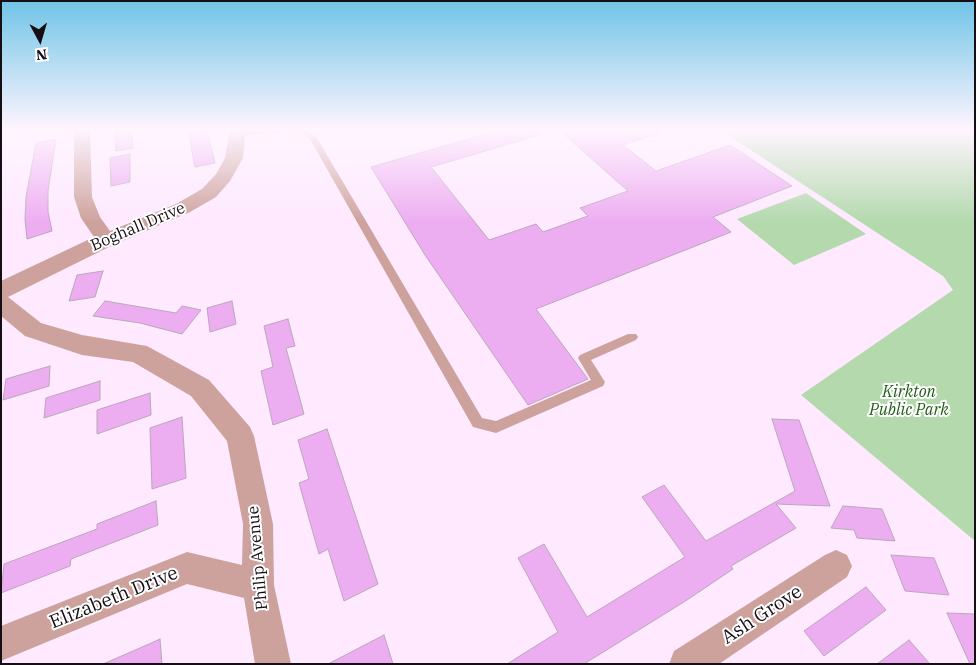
<!DOCTYPE html>
<html>
<head>
<meta charset="utf-8">
<style>
  body { margin:0 }
  #map { position:relative; width:976px; height:665px; overflow:hidden; background:#fee9ff; font-family:"IBM Plex Serif",serif }
  canvas { display:block }
  .frame { position:absolute; inset:0; border:2px solid #150e15; pointer-events:none }
  .north { position:absolute; left:15px; top:15px; width:50px; height:50px; -webkit-text-stroke:4px #fff; paint-order:stroke; rotate:174deg; font-size:14px; font-weight:700; line-height:20px; text-align:center; color:#150e15 }
  .north::after { content:''; display:block; margin:auto; width:18px; height:22px; background:#150e15; clip-path:polygon(50% 0,100% 100%,50% 72%,0 100%) }
</style>
</head>
<body>
<div id="map">
<canvas width="976" height="665"></canvas>
<div class="frame"></div>
<div class="north">N</div>
</div>
<script>
const ctx = document.querySelector('canvas').getContext('2d');
ctx.lineJoin = 'round';
function fillPath(path, color) { ctx.fillStyle = color; ctx.fill(path, 'evenodd'); }
const poly = rows => new Path2D(rows.map(r => 'M' + r).join(''));
function strokePath(path, color, width, dash) { ctx.strokeStyle = color; ctx.lineWidth = width; ctx.lineCap = dash ? 'butt' : 'round'; ctx.setLineDash(dash || []); ctx.stroke(path); }
function drawText(font, color, halo, rows, align = 'center') {
  ctx.font = font + ' "IBM Plex Serif",serif'; ctx.lineWidth = 4; ctx.setLineDash([]); ctx.textBaseline = 'middle'; ctx.strokeStyle = halo; ctx.fillStyle = color; for (const [text, x, y, turn = 0] of rows) {
    ctx.save(); ctx.translate(x, y); ctx.rotate((+turn || 0) * Math.PI / 180); ctx.textAlign = isNaN(turn) ? turn : align; if (halo) ctx.strokeText(text, 0, 0); ctx.fillText(text, 0, 0); ctx.restore();
  }
}
const green = poly([
  [720,130,975,130,975,541,801,395,953,290,943,276],
  [806,193,866,234,794,265,737,219]
]);
const building = poly([
  [114,130,131,130,133,148,116,151,114,130],
  [188,130,207,130,215,163,195,167,188,130],
  [499,130,542,130,543,134,431,167,489,240,536,224,543,232,588,216,580,208,628,191,559,130,660,130,660,133,623,145,656,171,730,145,792,186,713,217,731,232,536,309,588,379,528,405,425,255,371,167,499,130],
  [56,139,48,191,48,212,52,231,27,239,25,219,26,197,36,143,56,139],
  [130,154,130,182,111,186,110,158,130,154],
  [103,271,95,297,69,301,77,275,103,271],
  [105,301,176,313,182,306,201,310,182,334,140,323,93,316,105,301],
  [232,301,236,324,210,332,207,308,232,301],
  [288,319,295,346,286,348,304,414,273,425,261,371,273,367,264,326,288,319],
  [50,366,49,386,3,400,6,379,50,366],
  [100,381,100,400,44,418,46,398,100,381],
  [150,393,151,415,97,434,97,410,150,393],
  [182,417,186,478,152,489,150,428,182,417],
  [772,419,799,420,830,506,776,504,796,528,731,566,733,569,687,600,584,664,507,664,558,632,518,558,544,544,587,617,685,557,642,497,664,485,706,541,795,491,772,419],
  [327,429,378,584,344,601,328,549,319,554,299,483,309,479,298,440,327,429],
  [156,501,158,525,71,559,70,566,1,593,4,564,97,529,97,524,156,501],
  [843,506,882,509,895,541,857,538,854,530,831,528,843,506],
  [891,555,934,558,949,595,905,591,891,555],
  [866,587,886,610,824,656,804,631,866,587],
  [947,613,975,614,975,664,970,664,947,613],
  [384,635,393,664,328,664,384,635],
  [160,639,162,664,103,664,149,644,160,639],
  [909,640,930,664,877,664,909,640]
]);
const service = poly([
  [261,130,289,130,285,132,237,136,233,134,237,132,261,130],
  [299,130,307,130,317,138,482,418,496,421,591,380,578,358,580,355,628,334,636,334,638,337,636,340,591,360,605,382,603,386,496,433,473,427,310,139,299,130]
]);
const minor = poly([
  [74,130,90,130,92,197,100,217,110,231,176,204,202,189,216,174,225,158,230,130,246,130,243,158,230,181,216,197,190,212,113,245,8,297,41,323,82,335,147,346,209,380,250,427,254,436,273,524,274,585,291,664,255,664,244,598,187,584,1,661,1,626,187,552,242,565,243,524,227,441,191,396,133,362,82,355,25,336,1,316,1,281,94,237,81,218,74,197,74,130],
  [836,550,847,555,852,566,847,577,719,664,669,664,674,651,825,555,836,550]
]);
const streetNames = [
  ["Boghall Drive",138,227,-23],
  ["Philip Avenue",258,558,-95]
];
const parkNames = [
  ["Kirkton",909,392],
  ["Public Park",909,410]
];
const nearStreetnames = [
  ["Elizabeth Drive",114,598,-22],
  ["Ash Grove",762,615,-33]
];
fillPath(green, '#b3d9ad');
fillPath(building, '#edadf1');
strokePath(building, '#baa6bb', 1);
fillPath(service, '#cda29d');
fillPath(minor, '#cda29d');
const sky = ctx.createLinearGradient(0, 0, 0, 223);
sky.addColorStop(0, '#6fc4e7');
sky.addColorStop(0.58, '#fff5ff');
sky.addColorStop(1, '#fff5ff00');
ctx.fillStyle = sky;
ctx.fillRect(0, 0, 976, 223);
drawText('16px', '#150e15', '#fff', streetNames);
drawText('italic 16px', '#235c19', '#fff', parkNames);
drawText('19px', '#150e15', '#fff', nearStreetnames);
</script>
</body>
</html>
